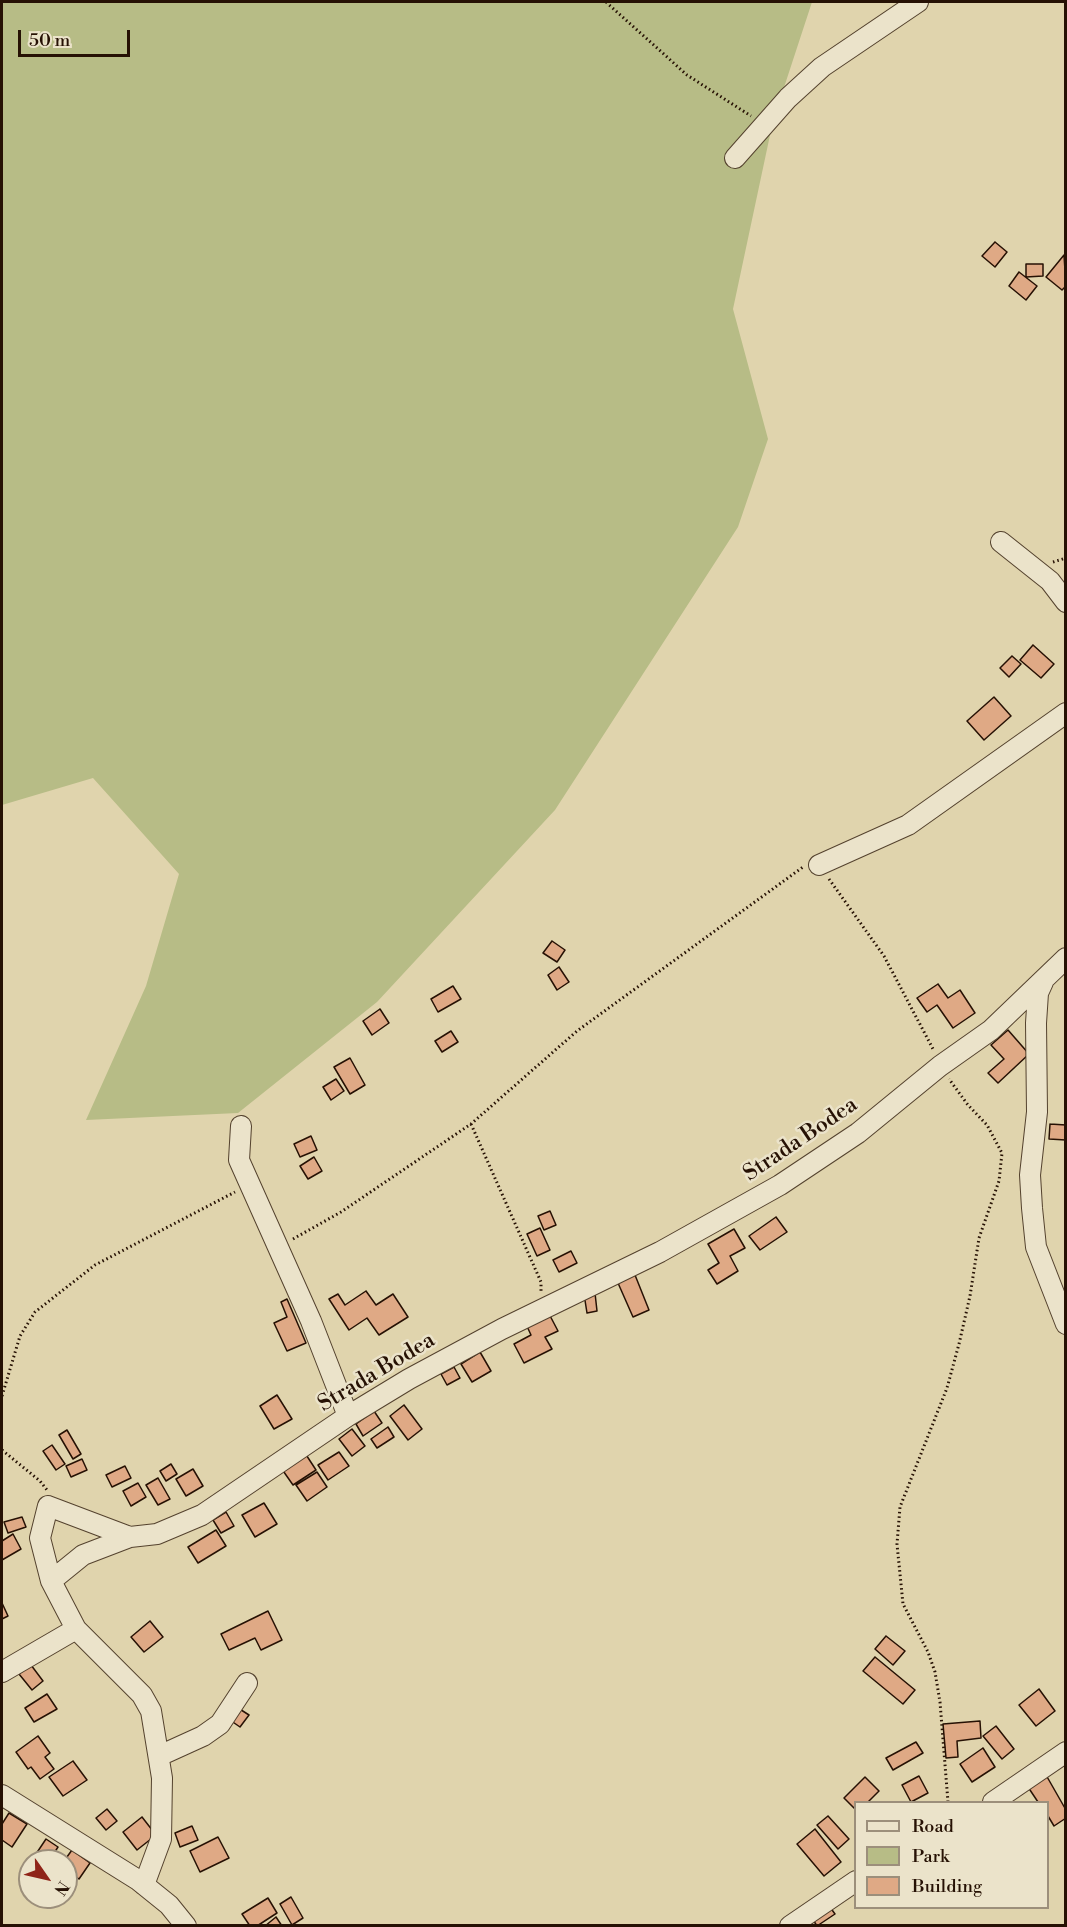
<!DOCTYPE html>
<html>
<head>
<meta charset="utf-8">
<style>
  body { margin:0 }
  #map { position:relative; width:1067px; height:1927px; overflow:hidden; background:#e0d4ad; font-family:"Libre Bodoni",serif }
  canvas { display:block }
  .frame { position:absolute; inset:0; border:3px solid #261104; pointer-events:none }
  .legend { position:absolute; left:854px; top:1801px; width:195px; height:108px; box-sizing:border-box; background:#ebe3ca; border:2px solid #9c8f7b; margin:0; padding:8px 10px; list-style:none; font-size:18px; color:#261104 }
  .legend li { display:flex; align-items:center; gap:12px; height:30px }
  .legend b { width:30px; border:2px solid #9c8f7b }
  .north { position:absolute; left:18px; top:1849px; width:60px; height:60px; box-sizing:border-box; background:#ebe3ca; border:2px solid #9c8f7b; border-radius:50%; rotate:124deg; font-size:16px; font-weight:700; line-height:24px; text-align:center; color:#261104 }
  .north::after { content:''; display:block; margin:auto; width:21px; height:27px; background:#8f2418; clip-path:polygon(50% 0,100% 100%,50% 72%,0 100%) }
  .scale { position:absolute; left:18px; top:30px; width:112px; height:27px; box-sizing:border-box; border:3px solid #261104; border-top:0; padding-left:8px; font-size:18px; line-height:21px; white-space:nowrap; color:#261104; -webkit-text-stroke:4px #ebe3ca; paint-order:stroke }
</style>
</head>
<body>
<div id="map">
<canvas width="1067" height="1927"></canvas>
<div class="frame"></div>
<ul class="legend">
<li><b style="height:8px;background:#ebe3ca"></b>Road</li>
<li><b style="height:16px;background:#b7bc86"></b>Park</li>
<li><b style="height:16px;background:#dfa985"></b>Building</li>
</ul>
<div class="north">N</div>
<div class="scale">50 m</div>
</div>
<script>
const ctx = document.querySelector('canvas').getContext('2d');
ctx.lineJoin = 'round';
function fillPath(path, color) { ctx.fillStyle = color; ctx.fill(path, 'evenodd'); }
const poly = rows => new Path2D(rows.map(r => 'M' + r).join(''));
function strokePath(path, color, width, dash) { ctx.strokeStyle = color; ctx.lineWidth = width; ctx.lineCap = dash ? 'butt' : 'round'; ctx.setLineDash(dash || []); ctx.stroke(path); }
function drawText(font, color, halo, rows, align = 'center') {
  ctx.font = font + ' "Libre Bodoni",serif'; ctx.lineWidth = 5; ctx.setLineDash([]); ctx.textBaseline = 'middle'; ctx.strokeStyle = halo; ctx.fillStyle = color; for (const [text, x, y, turn = 0] of rows) {
    ctx.save(); ctx.translate(x, y); ctx.rotate((+turn || 0) * Math.PI / 180); ctx.textAlign = isNaN(turn) ? turn : align; if (halo) ctx.strokeText(text, 0, 0); ctx.fillText(text, 0, 0); ctx.restore();
  }
}
const green = poly([
  [2,2,812,2,773,121,733,309,768,439,738,527,555,810,377,1002,238,1113,86,1120,146,986,179,874,93,778,2,805]
]);
const building = poly([
  [995,242,1007,252,995,267,982,256,995,242],
  [1064,255,1066,286,1062,290,1046,277,1064,255],
  [1026,264,1043,264,1043,276,1026,277,1026,264],
  [1019,272,1037,286,1026,300,1009,286,1019,272],
  [1033,645,1054,664,1041,678,1020,660,1033,645],
  [1012,656,1021,664,1009,677,1000,668,1012,656],
  [994,697,1011,716,984,740,967,721,994,697],
  [552,941,565,950,557,962,543,953,552,941],
  [559,967,569,982,557,990,548,975,559,967],
  [938,984,948,998,960,990,975,1013,953,1028,937,1005,927,1012,917,998,938,984],
  [453,986,461,999,438,1012,431,999,453,986],
  [380,1009,389,1023,372,1035,363,1021,380,1009],
  [1008,1030,1029,1054,998,1083,988,1073,1004,1059,991,1045,1008,1030],
  [451,1031,458,1042,442,1052,435,1041,451,1031],
  [350,1058,365,1085,350,1094,334,1067,350,1058],
  [336,1079,344,1091,331,1100,323,1087,336,1079],
  [1050,1124,1066,1125,1066,1140,1049,1139,1050,1124],
  [311,1136,317,1150,300,1157,294,1144,311,1136],
  [314,1157,322,1171,308,1179,300,1166,314,1157],
  [550,1211,556,1225,544,1230,538,1216,550,1211],
  [776,1217,787,1232,760,1250,749,1236,776,1217],
  [540,1228,550,1250,537,1256,527,1234,540,1228],
  [734,1229,745,1248,730,1256,738,1271,717,1284,708,1270,719,1263,708,1244,734,1229],
  [571,1251,577,1263,559,1272,553,1260,571,1251],
  [635,1275,649,1310,633,1317,618,1283,635,1275],
  [366,1291,376,1305,393,1294,408,1317,379,1335,367,1318,349,1330,329,1299,338,1294,345,1305,366,1291],
  [595,1293,597,1311,587,1313,584,1294,595,1293],
  [287,1299,306,1343,287,1351,274,1323,287,1317,281,1302,287,1299],
  [547,1310,558,1331,545,1337,552,1349,524,1363,514,1344,531,1335,525,1322,547,1310],
  [480,1352,491,1371,472,1382,461,1364,480,1352],
  [454,1367,460,1378,447,1385,441,1374,454,1367],
  [277,1395,292,1419,274,1429,260,1406,277,1395],
  [404,1405,422,1429,408,1440,390,1416,404,1405],
  [374,1411,382,1423,363,1436,356,1424,374,1411],
  [388,1427,394,1437,377,1448,371,1439,388,1427],
  [352,1429,365,1446,352,1456,339,1439,352,1429],
  [67,1430,81,1454,73,1459,59,1435,67,1430],
  [52,1445,65,1464,56,1470,43,1451,52,1445],
  [303,1450,316,1470,293,1485,279,1465,303,1450],
  [339,1452,349,1466,328,1480,318,1465,339,1452],
  [82,1459,87,1470,71,1477,66,1466,82,1459],
  [171,1464,177,1474,166,1481,160,1471,171,1464],
  [125,1466,131,1478,112,1487,106,1475,125,1466],
  [193,1469,203,1486,186,1496,176,1479,193,1469],
  [317,1472,327,1487,307,1501,296,1485,317,1472],
  [158,1478,170,1499,158,1505,146,1485,158,1478],
  [138,1483,146,1497,131,1506,123,1491,138,1483],
  [264,1503,277,1524,255,1537,242,1515,264,1503],
  [226,1512,234,1526,221,1533,213,1520,226,1512],
  [22,1517,26,1527,8,1533,4,1522,22,1517],
  [216,1530,226,1546,198,1563,188,1547,216,1530],
  [13,1534,21,1549,2,1560,2,1541,13,1534],
  [2,1603,8,1616,2,1619,2,1603],
  [268,1611,282,1640,261,1650,255,1638,229,1650,221,1634,268,1611],
  [150,1621,163,1637,144,1652,131,1637,150,1621],
  [886,1636,905,1651,893,1665,875,1649,886,1636],
  [875,1657,915,1690,903,1704,863,1671,875,1657],
  [31,1665,43,1681,32,1690,19,1674,31,1665],
  [1039,1689,1055,1711,1036,1726,1019,1705,1039,1689],
  [47,1694,57,1709,34,1722,25,1708,47,1694],
  [235,1706,249,1715,240,1727,227,1718,235,1706],
  [980,1721,981,1738,957,1741,958,1757,946,1758,943,1724,980,1721],
  [996,1726,1014,1749,1002,1759,983,1736,996,1726],
  [38,1736,50,1753,45,1757,54,1769,40,1779,31,1767,28,1769,16,1752,38,1736],
  [916,1742,923,1753,893,1770,886,1758,916,1742],
  [983,1748,995,1767,972,1782,960,1764,983,1748],
  [73,1761,87,1780,63,1796,49,1777,73,1761],
  [1046,1775,1066,1810,1066,1818,1054,1826,1048,1816,1048,1802,1038,1802,1028,1787,1046,1775],
  [919,1776,928,1793,911,1802,902,1785,919,1776],
  [865,1777,879,1791,868,1802,856,1802,856,1810,844,1798,865,1777],
  [107,1809,117,1821,106,1830,96,1818,107,1809],
  [9,1813,27,1824,12,1847,2,1840,2,1824,9,1813],
  [828,1816,849,1839,838,1849,817,1825,828,1816],
  [142,1817,156,1835,137,1850,123,1832,142,1817],
  [192,1826,198,1840,180,1847,175,1833,192,1826],
  [815,1829,841,1862,824,1876,797,1844,815,1829],
  [218,1837,229,1858,200,1872,190,1851,218,1837],
  [46,1839,58,1847,49,1861,40,1861,34,1857,46,1839],
  [72,1850,90,1863,79,1879,66,1870,66,1861,64,1861,72,1850],
  [291,1897,303,1918,292,1925,280,1904,291,1897],
  [268,1898,277,1913,257,1926,250,1926,242,1914,268,1898],
  [827,1903,835,1914,817,1926,810,1915,827,1903],
  [276,1917,282,1926,265,1926,276,1917]
]);
const path = poly([
  [606,2,687,75,751,116],
  [1053,562,1066,558],
  [829,879,884,956,933,1049],
  [471,1124,541,1282,541,1292],
  [293,1239,341,1212,471,1124,577,1031,803,867],
  [2,1396,20,1336,35,1312,95,1265,235,1192],
  [2,1450,40,1481,47,1490],
  [948,1802,940,1702,935,1672,928,1652,903,1604,897,1544,900,1507,947,1388,959,1344,970,1296,979,1238,999,1181,1002,1153,987,1125,968,1105,949,1079]
]);
const minor = poly([
  [735,158,788,98,822,67,918,2],
  [1001,542,1050,581,1066,602],
  [819,865,908,825,1066,713],
  [1043,982,1038,993,1036,1023,1037,1112,1030,1175,1032,1208,1036,1247,1066,1324],
  [241,1126,239,1160,311,1321,348,1416],
  [51,1581,83,1555,130,1537],
  [2,1672,76,1629],
  [159,1756,203,1736,220,1724,247,1683],
  [2,1795,138,1880,169,1905,186,1926],
  [993,1802,1066,1752],
  [144,1885,161,1839,162,1778,151,1711,142,1695,76,1629,51,1581,40,1538,48,1506,130,1537,157,1534,202,1515,348,1416,409,1379,502,1329,660,1252,780,1185,858,1133,940,1066,991,1030,1066,958],
  [790,1926,856,1881]
]);
const streetNames = [
  ["Strada Bodea",801,1140,-34],
  ["Strada Bodea",377,1373,-31]
];
fillPath(green, '#b7bc86');
fillPath(building, '#dfa985');
strokePath(building, '#261104', 1.5);
strokePath(minor, '#54422e', 22);
strokePath(path, '#261104', 3, [1.5, 3]);
strokePath(minor, '#ebe3ca', 20);
drawText('22px', '#261104', '#ebe3ca', streetNames);
</script>
</body>
</html>
